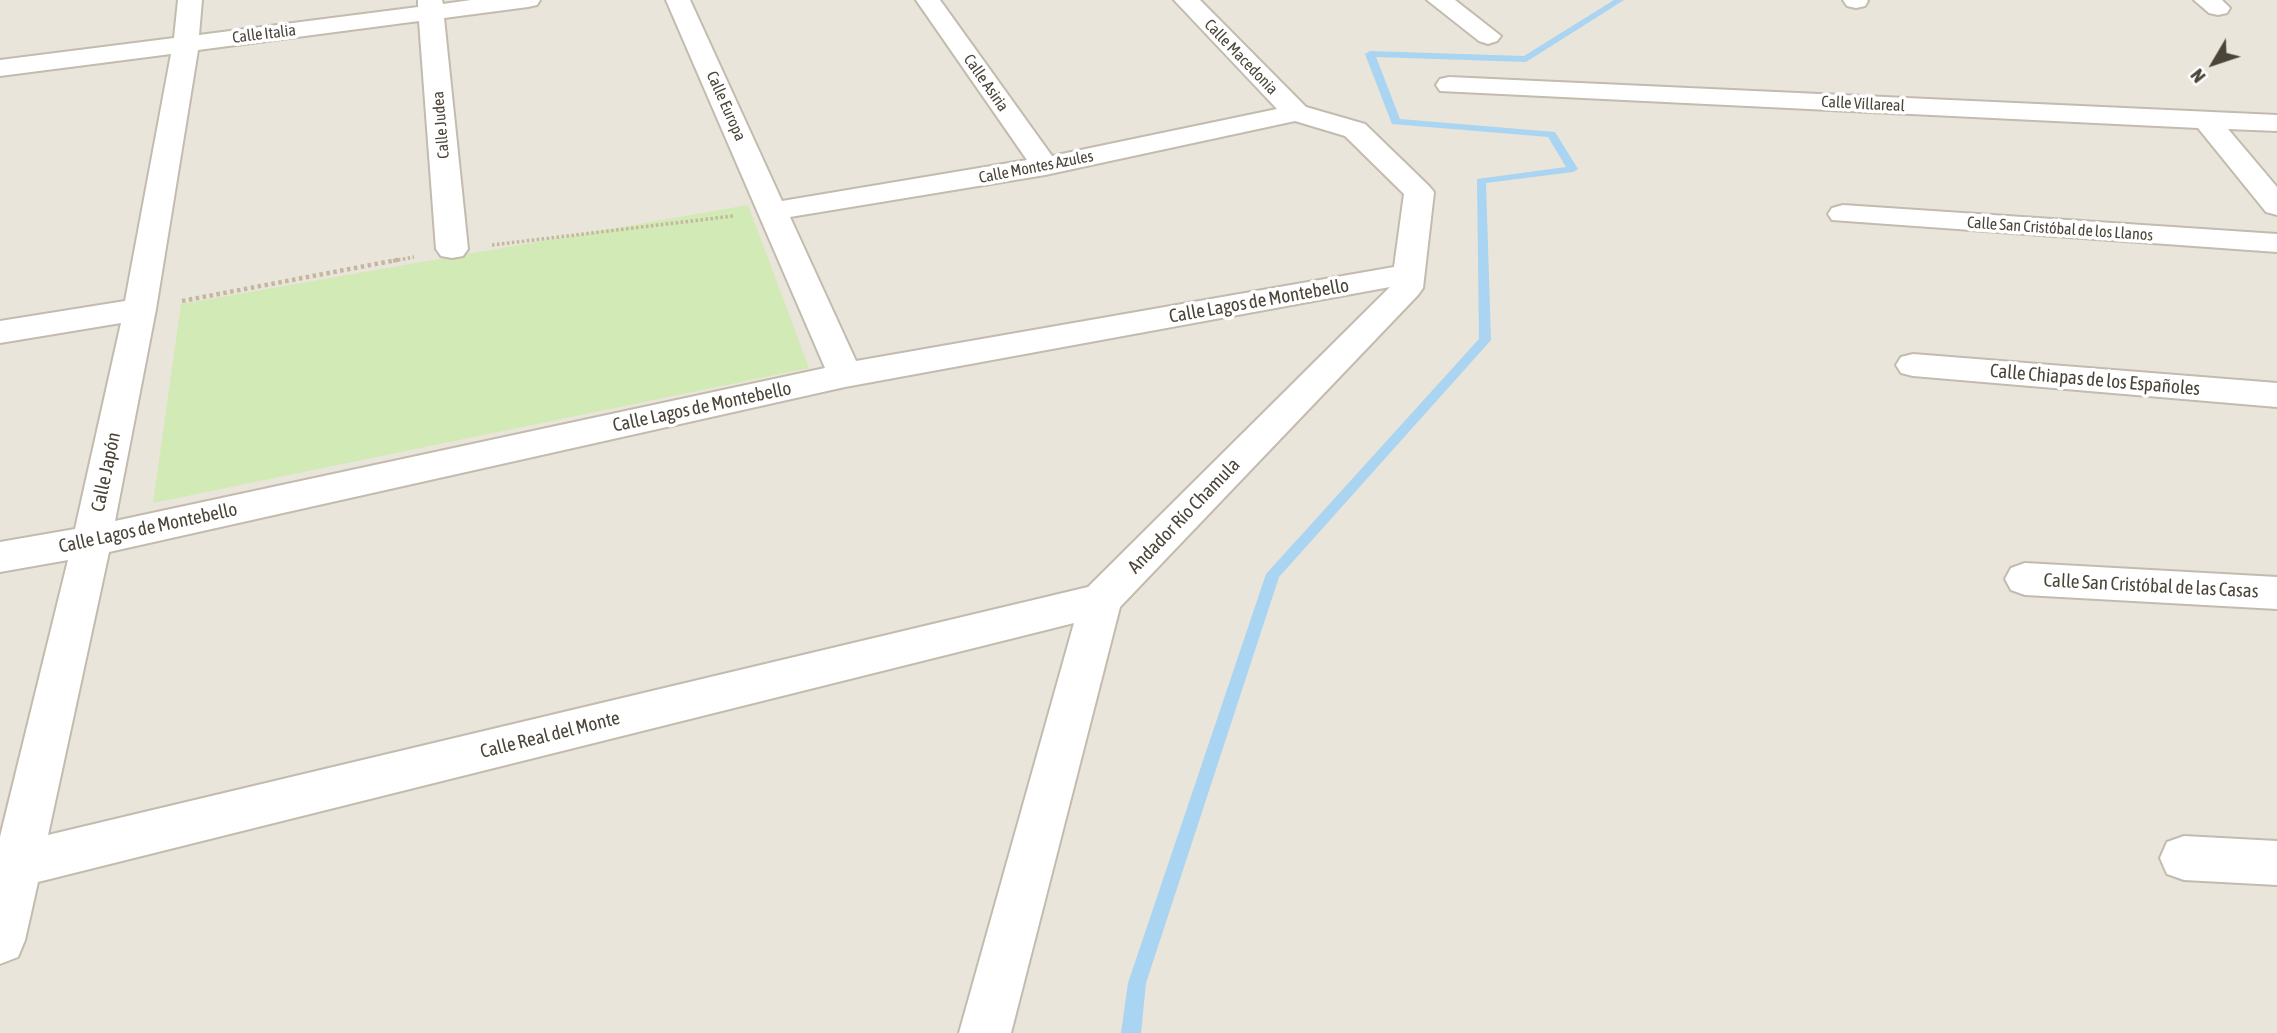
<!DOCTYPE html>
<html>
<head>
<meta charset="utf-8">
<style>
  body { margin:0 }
  #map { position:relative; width:2277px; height:1033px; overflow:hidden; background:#f6f3ec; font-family:"Asap Condensed",sans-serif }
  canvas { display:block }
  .north { position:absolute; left:2179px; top:28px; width:70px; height:70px; -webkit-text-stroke:5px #fff; paint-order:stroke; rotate:231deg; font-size:19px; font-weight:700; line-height:28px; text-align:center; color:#4b4439 }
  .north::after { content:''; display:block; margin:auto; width:24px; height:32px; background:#4b4439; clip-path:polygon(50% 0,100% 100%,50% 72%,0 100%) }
</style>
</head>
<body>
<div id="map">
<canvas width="2277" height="1033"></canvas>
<div class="north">N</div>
</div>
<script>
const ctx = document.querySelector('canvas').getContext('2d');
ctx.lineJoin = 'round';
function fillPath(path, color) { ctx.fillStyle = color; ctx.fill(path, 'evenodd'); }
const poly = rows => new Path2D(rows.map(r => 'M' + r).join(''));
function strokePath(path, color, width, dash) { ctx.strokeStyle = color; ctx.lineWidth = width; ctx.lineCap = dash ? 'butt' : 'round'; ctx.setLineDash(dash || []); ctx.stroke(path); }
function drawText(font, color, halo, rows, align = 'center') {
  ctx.font = font + ' "Asap Condensed",sans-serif'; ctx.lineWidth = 7; ctx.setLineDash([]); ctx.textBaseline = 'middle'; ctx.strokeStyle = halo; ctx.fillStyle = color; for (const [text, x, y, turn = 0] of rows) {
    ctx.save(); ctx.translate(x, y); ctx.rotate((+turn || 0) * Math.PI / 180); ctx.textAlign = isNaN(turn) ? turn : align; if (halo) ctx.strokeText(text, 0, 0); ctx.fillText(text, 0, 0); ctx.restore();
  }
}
const residential = poly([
  [0,0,2277,0,2277,1033,0,1033]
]);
const green = poly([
  [748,205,809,368,153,503,181,304]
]);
const stream = poly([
  [1614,0,1624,0,1526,62,1376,57,1400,119,1555,132,1578,169,1573,172,1486,183,1491,340,1279,577,1146,983,1141,1033,1121,1033,1128,983,1266,574,1479,339,1477,179,1566,167,1548,137,1392,124,1365,54,1370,51,1524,56,1614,0]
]);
const pathFar1 = poly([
  [492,245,733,216],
  [393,261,414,257]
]);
const path = poly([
  [182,301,402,259]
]);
const minor = poly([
  [178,0,202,0,199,35,418,7,418,0,442,0,443,4,471,0,540,0,537,5,528,7,444,18,468,249,463,256,452,258,441,256,436,249,419,21,198,50,156,309,115,521,825,368,666,0,690,0,782,201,1027,160,916,0,940,0,1052,156,1277,109,1174,0,1200,0,1306,107,1365,124,1429,186,1434,192,1423,288,1418,295,1120,607,1011,1033,959,1033,1074,623,38,882,25,940,18,957,0,964,0,837,68,560,0,572,0,542,75,529,121,323,0,343,0,321,125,301,171,54,0,76,0,60,174,38,178,0],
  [1295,121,1345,136,1404,194,1394,267,856,361,790,217,1045,175,1295,121],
  [1390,287,1088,587,48,835,109,552,845,387,1390,287],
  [1427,0,1455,0,1501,36,1497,41,1488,44,1479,41,1427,0],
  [1843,0,1867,0,1868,1,1865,6,1856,8,1847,6,1843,0],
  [2194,0,2222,0,2230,8,2227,13,2218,15,2209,13,2194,0],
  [1449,77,2277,115,2277,131,2228,129,2277,187,2277,215,2266,212,2198,128,1440,91,1436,85,1440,79,1449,77],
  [1843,205,2277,234,2277,252,1832,220,1828,214,1832,208,1843,205],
  [1913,354,2277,383,2277,407,1913,376,1901,373,1896,365,1901,357,1913,354],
  [2025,563,2277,577,2277,609,2025,595,2011,590,2005,579,2011,568,2025,563],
  [2184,836,2277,841,2277,885,2184,880,2167,874,2160,858,2167,842,2184,836]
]);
const farStreetnames = [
  ["Calle Italia",264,34,-7],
  ["Calle Macedonia",1241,57,46],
  ["Calle Asiria",986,83,55],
  ["Calle Villareal",1863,104,3],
  ["Calle Europa",726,106,66],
  ["Calle Judea",441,125,-95],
  ["Calle Montes Azules",1036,167,-11],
  ["Calle San Cristóbal de los Llanos",2060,229,4]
];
const streetNames = [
  ["Calle Lagos de Montebello",1259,301,-10],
  ["Calle Chiapas de los Españoles",2095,380,5],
  ["Calle Lagos de Montebello",702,407,-12],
  ["Calle Japón",106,472,-78],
  ["Andador Río Chamula",1184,516,-46],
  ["Calle Lagos de Montebello",148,528,-12],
  ["Calle San Cristóbal de las Casas",2151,586,3],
  ["Calle Real del Monte",550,735,-14]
];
fillPath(residential, '#eae5da');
fillPath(green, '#d2eab5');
fillPath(stream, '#a9d4f2');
strokePath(minor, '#c2bbae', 4);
strokePath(pathFar1, '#c4b79f', 3.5, [2.5, 2.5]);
strokePath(path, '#c4b79f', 4.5, [3.5, 3.5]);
fillPath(minor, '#fff');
drawText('16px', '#4b4439', '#fff', farStreetnames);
drawText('19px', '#4b4439', '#fff', streetNames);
</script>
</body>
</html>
